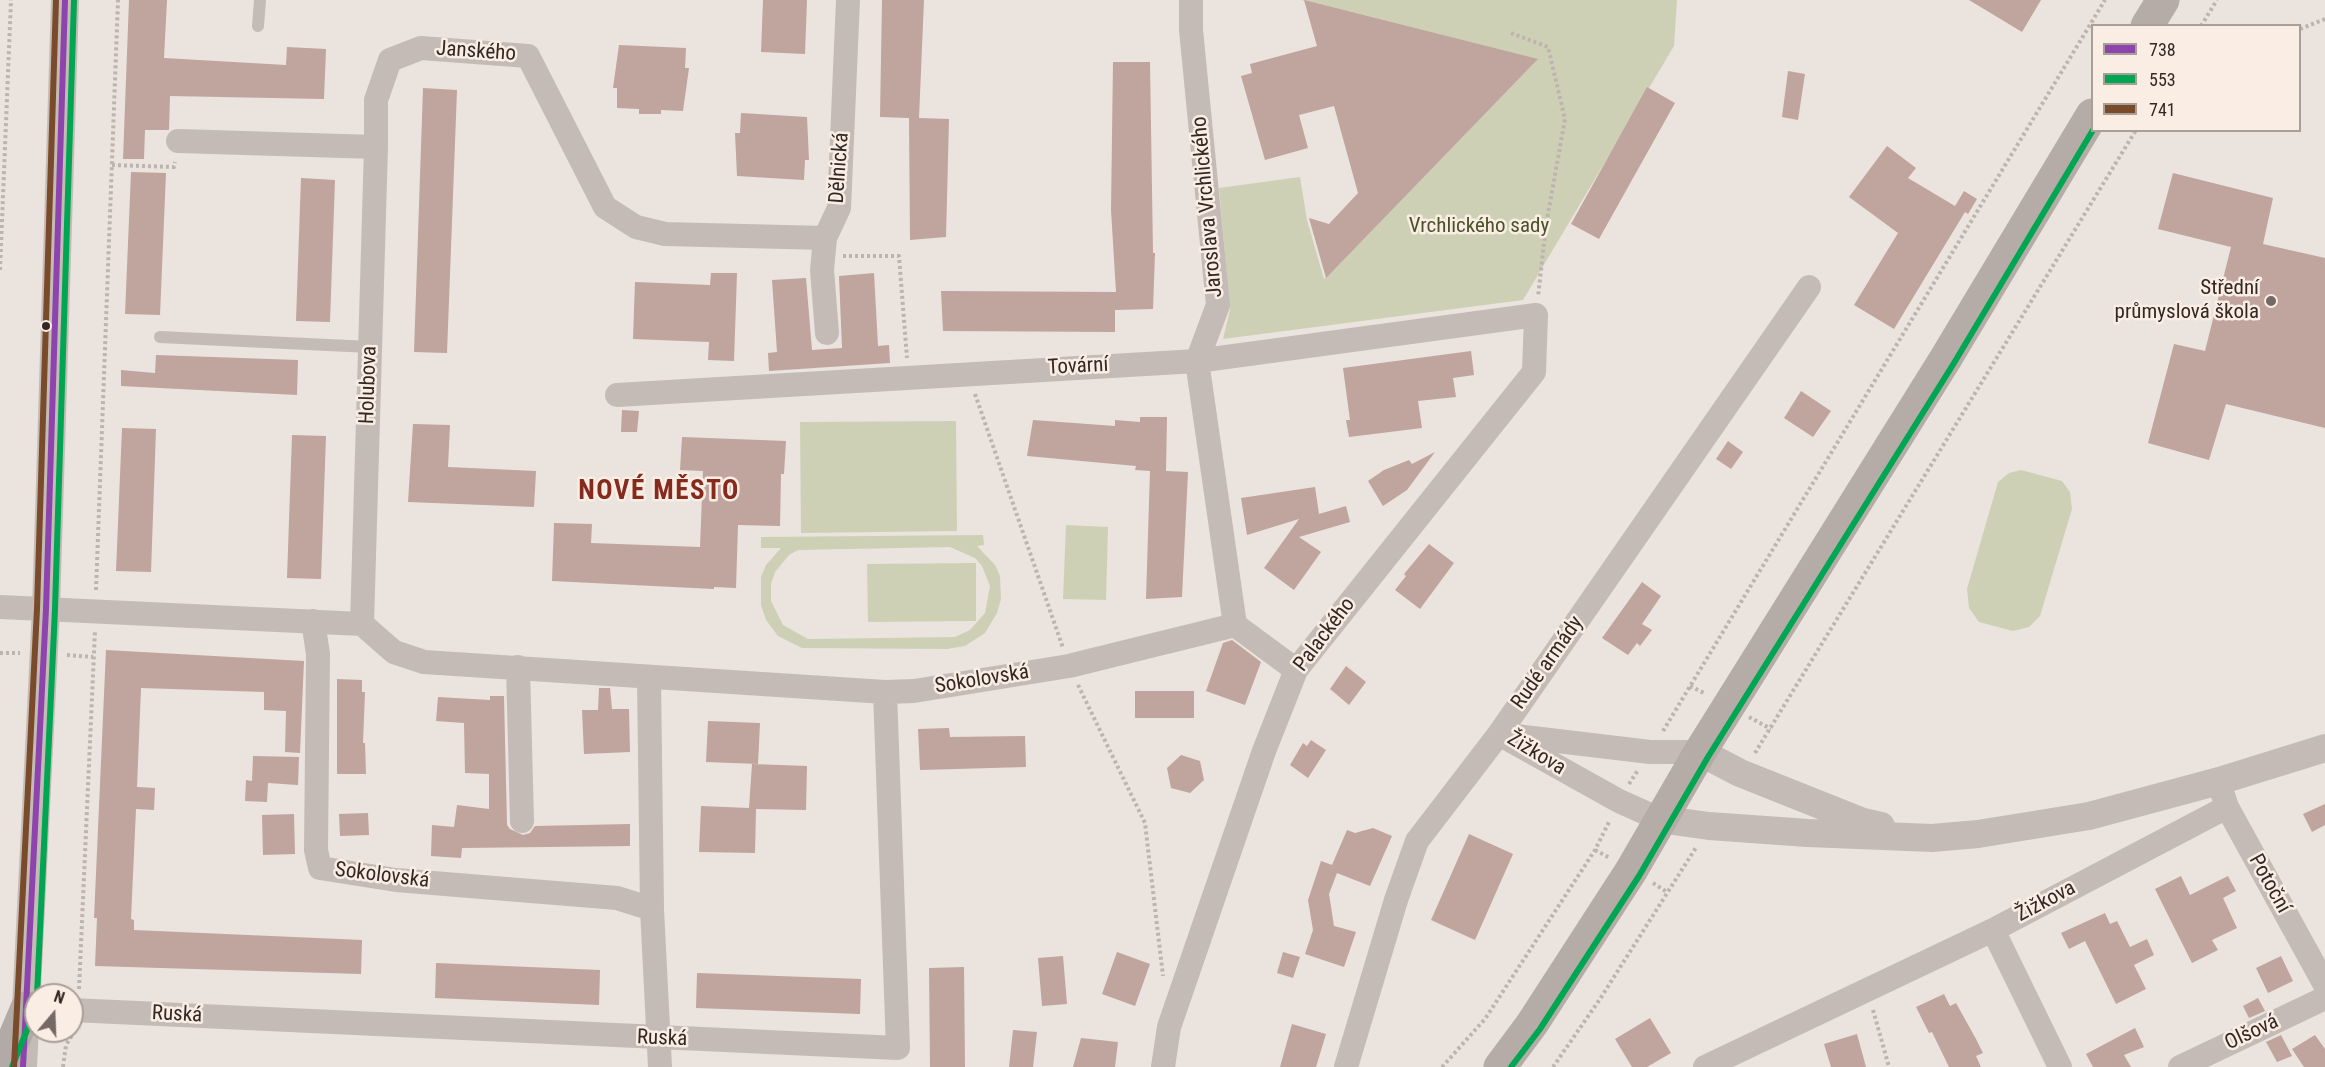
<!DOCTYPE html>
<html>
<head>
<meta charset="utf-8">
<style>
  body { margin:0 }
  #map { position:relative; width:2325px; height:1067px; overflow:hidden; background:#ebe3dd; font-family:"Roboto Condensed",sans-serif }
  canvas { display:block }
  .legend { position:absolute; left:2091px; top:24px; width:210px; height:108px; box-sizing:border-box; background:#f9ede4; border:2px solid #aa9e98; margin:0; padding:8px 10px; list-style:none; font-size:18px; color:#342825 }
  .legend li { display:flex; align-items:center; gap:12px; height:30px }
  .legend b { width:30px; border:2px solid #aa9e98 }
  .north { position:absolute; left:24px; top:983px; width:60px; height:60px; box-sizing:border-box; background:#f9ede4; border:2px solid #aa9e98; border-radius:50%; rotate:19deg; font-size:16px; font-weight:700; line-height:24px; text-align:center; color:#342825 }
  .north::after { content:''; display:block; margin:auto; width:21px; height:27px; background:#746965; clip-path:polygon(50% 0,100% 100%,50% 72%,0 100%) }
</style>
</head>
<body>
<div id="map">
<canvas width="2325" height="1067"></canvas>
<ul class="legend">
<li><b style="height:8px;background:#8e44ad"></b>738</li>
<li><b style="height:8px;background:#00a651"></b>553</li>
<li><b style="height:8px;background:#7a4b2a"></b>741</li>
</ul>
<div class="north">N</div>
</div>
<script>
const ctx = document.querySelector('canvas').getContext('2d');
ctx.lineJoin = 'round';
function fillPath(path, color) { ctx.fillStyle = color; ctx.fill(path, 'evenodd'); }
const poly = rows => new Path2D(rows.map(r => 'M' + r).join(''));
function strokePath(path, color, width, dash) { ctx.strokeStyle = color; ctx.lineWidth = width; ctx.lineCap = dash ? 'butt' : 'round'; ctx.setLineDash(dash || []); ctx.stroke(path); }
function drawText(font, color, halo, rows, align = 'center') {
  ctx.font = font + ' "Roboto Condensed",sans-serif'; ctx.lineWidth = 5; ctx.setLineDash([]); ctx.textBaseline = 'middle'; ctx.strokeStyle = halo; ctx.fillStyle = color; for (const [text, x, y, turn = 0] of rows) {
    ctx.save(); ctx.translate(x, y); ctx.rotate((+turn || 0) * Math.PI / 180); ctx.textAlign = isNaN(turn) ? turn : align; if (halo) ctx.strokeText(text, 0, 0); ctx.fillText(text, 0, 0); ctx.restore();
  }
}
const green = poly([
  [1301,0,1677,0,1674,46,1523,300,1223,339,1230,310,1219,188,1300,177,1307,220,1324,279,1536,61],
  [956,421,957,531,801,533,800,422],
  [2021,470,2062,481,2070,492,2072,509,2040,616,2029,627,2013,631,1979,622,1969,608,1967,589,1998,482,2009,473],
  [1066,525,1108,527,1106,600,1063,599],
  [983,535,984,545,977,546,995,565,1000,576,1001,599,997,613,985,633,965,646,947,649,802,648,778,636,766,620,761,605,761,577,766,565,781,548,761,548,761,537],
  [950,547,975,558,982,566,990,586,985,613,970,630,955,637,808,639,783,625,771,601,771,584,775,572,789,555,798,550],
  [976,563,976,621,868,622,867,564]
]);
const building = poly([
  [129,0,167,0,164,58,286,65,287,47,326,49,324,99,170,96,169,130,145,130,144,159,123,159],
  [763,0,807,0,805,54,761,52],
  [882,0,924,0,919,118,949,119,946,237,910,240,909,118,880,117],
  [1304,0,1538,59,1326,278,1309,218,1329,224,1358,193,1334,106,1299,115,1308,148,1265,160,1241,76,1252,73,1250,64,1317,46],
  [1969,0,2041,0,2022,32],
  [619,45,686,48,685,68,689,68,683,111,661,110,661,114,639,114,639,109,617,108,617,88,613,88],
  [1113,62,1150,62,1153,253,1155,253,1153,309,1115,310,1115,332,943,331,941,291,1116,292,1111,210],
  [1788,71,1805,74,1798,120,1782,117],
  [1647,87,1675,103,1599,239,1571,224],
  [423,88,457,90,447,353,414,352],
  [741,113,807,117,809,160,805,160,804,180,737,176,735,133,740,133],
  [1887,146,1916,168,1908,178,1955,206,1964,191,1977,199,1968,214,1965,212,1894,329,1854,305,1898,233,1849,197],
  [131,172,166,173,160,315,125,314],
  [2173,173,2273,198,2263,244,2325,258,2325,428,2226,404,2209,460,2148,443,2174,344,2205,351,2231,247,2158,229],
  [301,178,335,180,330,322,296,321],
  [711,273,737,273,734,361,708,360,709,342,633,339,635,282,710,285],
  [874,273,878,346,889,345,890,363,769,371,768,353,777,352,772,280,806,278,812,350,842,348,839,276],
  [1471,351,1474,375,1453,378,1456,397,1418,401,1422,428,1349,437,1346,420,1350,420,1343,368],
  [156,355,298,360,297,395,121,386,121,370,155,373],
  [1801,391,1831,411,1813,437,1784,418],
  [622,410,639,411,637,432,621,432],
  [1140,417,1167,417,1166,471,1188,472,1182,597,1146,599,1150,471,1135,470,1136,466,1027,456,1033,420,1115,426,1115,420,1140,422],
  [413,424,450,425,448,467,536,471,534,507,408,502],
  [122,428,156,429,151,572,116,571],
  [292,435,326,436,321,579,287,578],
  [682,437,786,441,784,474,781,474,780,526,738,525,736,588,714,587,714,589,552,581,554,523,592,524,591,543,700,547,703,471,680,470],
  [1728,441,1743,452,1731,469,1716,459],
  [1435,452,1407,490,1383,506,1368,481,1384,470,1409,460,1412,464],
  [1315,487,1319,514,1346,506,1350,522,1299,537,1321,552,1294,590,1264,568,1299,519,1247,535,1241,498],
  [1429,544,1454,563,1420,609,1395,590,1406,576,1404,574],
  [1642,582,1661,596,1642,624,1652,630,1640,646,1637,643,1628,655,1602,638],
  [1232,640,1261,662,1245,705,1206,691,1223,643],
  [106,650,304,661,300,753,285,752,286,711,264,710,264,692,141,688,137,787,155,788,154,810,136,809,131,919,134,920,134,930,362,940,361,974,95,966,97,918,94,918],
  [1346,666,1366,682,1349,705,1330,689],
  [337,679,362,680,362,692,365,692,363,743,365,743,366,774,337,774],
  [599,688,610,688,612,709,629,709,630,752,584,754,582,710,598,710],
  [1135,691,1194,691,1194,718,1135,718],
  [490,696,504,696,507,825,510,829,523,835,530,833,535,826,630,824,630,846,462,848,461,858,431,856,432,825,454,827,457,805,489,809,489,774,465,773,464,723,436,721,438,697,490,700],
  [708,721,760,723,758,764,706,762],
  [949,728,950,737,1025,736,1026,767,920,770,918,729],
  [1311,740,1326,750,1308,778,1290,765,1303,743,1307,746],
  [1181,755,1200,761,1204,780,1190,793,1171,788,1167,768],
  [253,756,299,757,298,785,268,783,267,802,245,801,246,780,252,781],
  [752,764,807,766,806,810,756,809,755,853,699,852,701,806,749,808],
  [2325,804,2325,825,2312,832,2303,814],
  [368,813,369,835,340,836,339,814],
  [294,814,295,854,263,855,262,815],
  [1373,828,1392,836,1370,886,1337,873,1329,894,1334,926,1356,932,1344,967,1305,954,1313,930,1308,900,1321,861,1332,865,1347,830,1355,833],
  [1469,834,1513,854,1475,940,1431,920],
  [2181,876,2190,895,2228,876,2236,891,2223,898,2237,928,2212,940,2218,950,2192,963,2155,889],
  [2105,913,2110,924,2117,921,2130,947,2147,939,2154,955,2134,965,2146,989,2116,1004,2085,941,2069,949,2061,933],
  [1117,952,1150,964,1135,1006,1102,994],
  [1283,952,1300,957,1293,978,1277,973],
  [1063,956,1067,1004,1042,1006,1038,958],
  [2281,956,2293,981,2268,993,2256,968],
  [436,963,600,970,599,1005,435,998],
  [964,967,965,1067,930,1067,929,968],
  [697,973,861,979,860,1014,696,1008],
  [1944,994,1950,1006,1956,1003,1976,1039,1983,1053,1976,1056,1981,1067,1949,1067,1932,1032,1929,1033,1916,1007],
  [2258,998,2265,1011,2249,1018,2243,1006],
  [1650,1018,1671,1053,1647,1067,1632,1067,1615,1039],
  [1292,1024,1326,1034,1316,1067,1280,1067],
  [2135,1028,2144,1047,2124,1055,2131,1067,2093,1067,2086,1054],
  [1013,1030,1037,1032,1033,1067,1009,1067],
  [1857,1034,1866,1067,1831,1067,1824,1044],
  [2281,1035,2292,1056,2277,1062,2266,1042],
  [2315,1035,2325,1049,2325,1067,2304,1067,2292,1049],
  [1081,1038,1118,1042,1115,1067,1073,1067]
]);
const path = poly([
  [2201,26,2217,0],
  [2300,29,2325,19],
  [1511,33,1548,47,1565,119,1546,225,1538,297],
  [112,165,174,167,175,162],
  [843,256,899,256,907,358],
  [0,270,11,0],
  [975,394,1063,648],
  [96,590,118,0],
  [0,653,20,653],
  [67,655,93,657],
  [1078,685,1145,823,1163,976],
  [1690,686,1706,694],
  [1749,717,1771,729],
  [1663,731,2105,0],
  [1755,753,2136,130],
  [1629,784,1638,770],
  [1595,850,1610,858],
  [1653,883,1667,892],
  [79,989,95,630],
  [1873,1010,1889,1067],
  [63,1067,66,1045,74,1032],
  [1442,1067,1485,1019,1595,850,1610,820],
  [1553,1067,1600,999,1697,846]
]);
const service = poly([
  [258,26,260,0],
  [160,337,370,347]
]);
const minor = poly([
  [1191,0,1191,30,1218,305,1197,361,1235,625],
  [178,141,376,147,376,100,390,60,421,48,528,56,605,207,636,227,665,234,825,238],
  [827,333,822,270,825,238,839,208,848,0],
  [617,395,1197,361,1536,315,1534,372,1296,670,1264,751,1169,1027,1163,1067],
  [0,607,362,624,394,652,424,662,885,692,914,691,1069,666,1235,625,1296,670],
  [313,621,318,654,316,850,320,868,396,880,617,898,652,909],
  [362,624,376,147],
  [518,667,522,821],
  [649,679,652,909,660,1067],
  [2222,792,2227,807,2325,985],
  [1659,819,1619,801,1499,734,1650,752,1700,752],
  [1993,930,2060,1067],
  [72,1010,898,1048,885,692],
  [1346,1067,1396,900,1417,841,1499,734,1809,287],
  [1705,1067,1993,930,2227,807],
  [2180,1067,2325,998]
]);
const tertiary = poly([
  [1700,752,1740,773,1863,822,1881,826],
  [1659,819,1709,826,1808,833,1932,838,1978,834,2089,816,2219,781,2325,748],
  [23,1067,46,609,65,0]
]);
const secondary = poly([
  [2147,26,2163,0],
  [1500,1067,1532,1024,1631,871,1700,752,1946,358,2092,115]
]);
const primary = poly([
  [2,1067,27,1008]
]);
const bus1 = poly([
  [23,1067,46,609,65,0]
]);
const bus2 = poly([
  [37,995,55,609,74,0],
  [12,1067,36,1008],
  [1511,1067,1540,1029,1639,876,1708,757,1954,363,2093,130]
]);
const bus3 = poly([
  [14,1067,37,609,56,0]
]);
const markers = [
  [2271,301,6,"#746965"],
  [46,326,5,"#342825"]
];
const streetNames = [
  ["Janského",476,52,4],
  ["Dělnická",840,168,-86],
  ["Jaroslava Vrchlického",1208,207,-95],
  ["Tovární",1078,367,-3],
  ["Holubova",369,385,-88],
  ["Palackého",1325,635,-53],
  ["Rudé armády",1548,663,-55],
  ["Sokolovská",982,680,-9],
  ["Žižkova",1536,754,31],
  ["Sokolovská",382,876,7],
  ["Potoční",2269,884,61],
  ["Žižkova",2046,902,-28],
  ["Ruská",177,1015,3],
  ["Olšová",2252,1033,-25],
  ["Ruská",662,1039,2]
];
const parkNames = [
  ["Vrchlického sady",1479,227]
];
const poiNames = [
  ["Střední",2259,289],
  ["průmyslová škola",2259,313]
];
const districtNames = [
  ["NOVÉ MĚSTO",659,492]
];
fillPath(green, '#ced0b6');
fillPath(building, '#c0a49e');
strokePath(path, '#bdb4af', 4, [3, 3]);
strokePath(service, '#c4bbb6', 12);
strokePath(minor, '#c4bbb6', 24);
strokePath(tertiary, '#c4bbb6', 28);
strokePath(secondary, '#b5aba7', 33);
strokePath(primary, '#b2aaa6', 33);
strokePath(bus1, '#8e44ad', 6);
strokePath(bus2, '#00a651', 6);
strokePath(bus3, '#7a4b2a', 6);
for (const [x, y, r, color] of markers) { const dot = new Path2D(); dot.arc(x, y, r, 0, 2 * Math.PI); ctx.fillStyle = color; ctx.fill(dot); strokePath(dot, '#f9ede4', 2); }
drawText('21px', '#342825', '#f9ede4', streetNames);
drawText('21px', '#485329', '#f9ede4', parkNames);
drawText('21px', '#342825', '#f9ede4', poiNames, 'right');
ctx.letterSpacing = '1.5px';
drawText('bold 27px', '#852a1d', '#f9ede4', districtNames);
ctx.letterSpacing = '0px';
</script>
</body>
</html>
